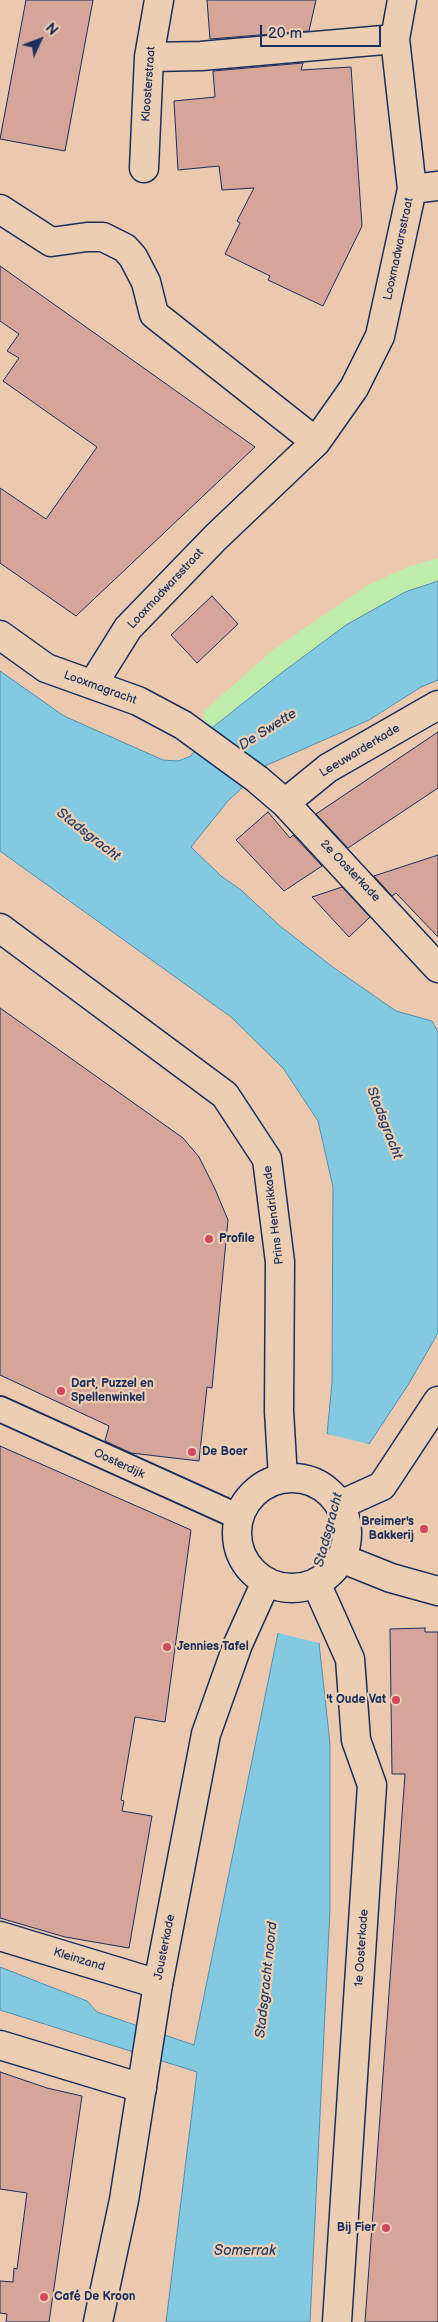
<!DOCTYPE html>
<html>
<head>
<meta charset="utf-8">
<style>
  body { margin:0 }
  #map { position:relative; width:438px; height:2322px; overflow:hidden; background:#ebc9af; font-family:"Balsamiq Sans",sans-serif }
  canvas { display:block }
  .north { position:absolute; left:15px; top:15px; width:50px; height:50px; -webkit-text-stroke:4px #eccfb3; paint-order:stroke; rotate:47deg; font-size:14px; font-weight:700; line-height:20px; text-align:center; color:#1b2f5e }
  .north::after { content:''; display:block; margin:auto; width:18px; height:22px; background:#1b2f5e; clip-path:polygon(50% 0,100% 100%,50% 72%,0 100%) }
  .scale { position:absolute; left:260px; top:25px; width:121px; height:22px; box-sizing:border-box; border:2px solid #1b2f5e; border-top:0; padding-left:6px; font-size:15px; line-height:18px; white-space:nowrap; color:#1b2f5e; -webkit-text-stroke:4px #eccfb3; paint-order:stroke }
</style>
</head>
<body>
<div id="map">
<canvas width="438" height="2322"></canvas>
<div class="north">N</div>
<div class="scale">20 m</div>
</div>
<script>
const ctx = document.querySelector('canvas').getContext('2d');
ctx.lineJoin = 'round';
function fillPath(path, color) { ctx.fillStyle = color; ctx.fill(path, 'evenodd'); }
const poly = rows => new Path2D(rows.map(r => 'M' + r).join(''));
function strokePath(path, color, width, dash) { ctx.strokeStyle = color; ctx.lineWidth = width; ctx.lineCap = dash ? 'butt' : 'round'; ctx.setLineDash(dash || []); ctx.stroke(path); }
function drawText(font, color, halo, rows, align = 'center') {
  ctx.font = font + ' "Balsamiq Sans",sans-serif'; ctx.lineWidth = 4.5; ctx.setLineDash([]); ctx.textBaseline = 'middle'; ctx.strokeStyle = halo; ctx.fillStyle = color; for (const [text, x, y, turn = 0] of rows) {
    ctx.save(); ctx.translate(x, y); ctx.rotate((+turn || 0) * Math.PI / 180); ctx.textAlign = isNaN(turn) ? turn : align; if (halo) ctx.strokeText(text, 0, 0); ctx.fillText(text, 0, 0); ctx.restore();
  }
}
const green = poly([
  [438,558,438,581,405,592,213,727,209,730,204,728,203,712,273,650,368,585,410,566]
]);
const water = poly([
  [438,581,438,680,421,687,369,720,265,766,227,802,191,847,221,876,241,890,280,926,334,968,396,1011,432,1021,438,1032,438,1333,408,1385,369,1444,365,1444,316,1642,319,1643,330,1744,330,1909,310,2322,166,2322,197,2072,0,2010,0,1967,87,2001,97,2012,194,2045,278,1633,280,1633,330,1435,327,1434,332,1383,333,1187,318,1121,283,1068,231,1017,0,851,0,671,64,716,163,760,178,761,191,756,213,727,280,674,346,625,405,592,438,581]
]);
const pier = poly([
  [327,1434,369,1444,367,1447,319,1643,278,1633]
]);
const building = poly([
  [26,0,93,0,65,151,0,139,26,0],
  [207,0,316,0,309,31,210,39,207,0],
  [303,63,301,70,351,67,362,226,323,306,268,280,270,276,225,254,240,223,237,221,254,188,222,190,219,166,178,170,174,101,215,97,213,71,303,63],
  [0,266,255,447,76,616,0,563,0,488,46,519,97,447,3,381,19,358,7,351,19,334,0,321,0,266],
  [212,596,238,624,197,663,171,635,212,596],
  [438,732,438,788,348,848,316,814,438,732],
  [268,812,290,838,293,835,322,866,284,891,236,840,268,812],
  [438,855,438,937,396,893,392,896,374,876,438,855],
  [342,887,370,917,349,937,312,897,342,887],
  [0,1008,183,1138,199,1157,215,1189,228,1220,212,1388,207,1387,199,1461,131,1453,105,1441,109,1426,0,1375,0,1008],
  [0,1446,191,1530,165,1722,135,1717,121,1800,124,1801,122,1811,152,1816,129,1948,65,1937,0,1918,0,1446],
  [425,1628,425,1632,438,1632,438,2322,365,2322,405,1774,392,1774,390,1629,425,1628],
  [0,2072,47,2088,82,2096,49,2322,6,2322,7,2314,0,2313,0,2281,13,2282,14,2268,17,2269,27,2193,0,2189,0,2072]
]);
const pedestrian = poly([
  [0,1409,239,1517]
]);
const minor = poly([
  [149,57,201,56,395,39],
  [144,168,149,57,159,0],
  [412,189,438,186],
  [0,209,51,242,87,237,103,237,125,248,133,257,146,282,154,314,316,442],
  [0,635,46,668,138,701,183,725,257,779,285,803,438,968],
  [93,684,128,628,216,537,316,442,354,388,380,336,412,189,395,39,402,0],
  [285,803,328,768,438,705],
  [340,1505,382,1486,438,1401],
  [316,1583,350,1659,356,1740,372,1785,337,2322],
  [0,1936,158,1984],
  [0,2045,142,2088]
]);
const secondary = poly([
  [0,928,225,1095,267,1159,280,1262,279,1411,283,1478],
  '237 1533a55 55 0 1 1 110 0a55 55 0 1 1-110 0Z',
  [341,1558,391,1578,438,1591],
  [98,2322,124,2200,158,1984,206,1734,238,1644,266,1582]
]);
const markers = [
  [209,1239,5,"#d1495b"],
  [61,1391,5,"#d1495b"],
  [192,1452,5,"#d1495b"],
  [424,1529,5,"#d1495b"],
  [167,1647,5,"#d1495b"],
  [396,1700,5,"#d1495b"],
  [386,2228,5,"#d1495b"],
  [44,2297,5,"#d1495b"]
];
const streetNames = [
  ["Kloosterstraat",149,84,-86],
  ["Looxmadwarsstraat",399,249,-78],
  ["Looxmadwarsstraat",166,589,-47],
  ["Looxmagracht",100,688,20],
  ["Leeuwarderkade",360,751,-31],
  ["2e Oosterkade",350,871,46],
  ["Prins Hendrikkade",274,1215,-97],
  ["Oosterdijk",119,1464,25],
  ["Jousterkade",165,1947,-79],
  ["1e Oosterkade",362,1948,-86],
  ["Kleinzand",79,1960,17]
];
const poiNames = [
  ["Profile",219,1239],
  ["Dart, Puzzel en",71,1384],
  ["Spellenwinkel",71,1398],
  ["De Boer",202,1452],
  ["Breimer's",414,1522,"right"],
  ["Bakkerij",414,1536,"right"],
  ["Jennies Tafel",177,1647],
  ["'t Oude Vat",386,1700,"right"],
  ["Bij Fier",376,2228,"right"],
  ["Café De Kroon",54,2297]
];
const waterNames = [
  ["De Swette",268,730,-32],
  ["Stadsgracht",88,835,38],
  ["Stadsgracht",384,1123,69],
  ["Stadsgracht",329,1530,-75],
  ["Stadsgracht noord",267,1980,-84],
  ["Somerrak",245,2251]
];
fillPath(green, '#bdecab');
fillPath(water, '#81cae1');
strokePath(water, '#588cad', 1);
fillPath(pier, '#ebc9af');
fillPath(building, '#d4a598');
strokePath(building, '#1b2f5e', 1);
strokePath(pedestrian, '#1b2f5e', 28);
strokePath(minor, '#1b2f5e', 31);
strokePath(secondary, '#1b2f5e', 31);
strokePath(pedestrian, '#eccfb3', 24);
strokePath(minor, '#eccfb3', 28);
strokePath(secondary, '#eccfb3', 28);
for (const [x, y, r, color] of markers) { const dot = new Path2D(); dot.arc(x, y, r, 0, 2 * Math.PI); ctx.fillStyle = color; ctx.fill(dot); strokePath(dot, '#eccfb3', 2); }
drawText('12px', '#1b2f5e', '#eccfb3', streetNames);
drawText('bold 12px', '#1b2f5e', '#eccfb3', poiNames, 'left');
drawText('italic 14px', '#253e6b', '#eccfb3', waterNames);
</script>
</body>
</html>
